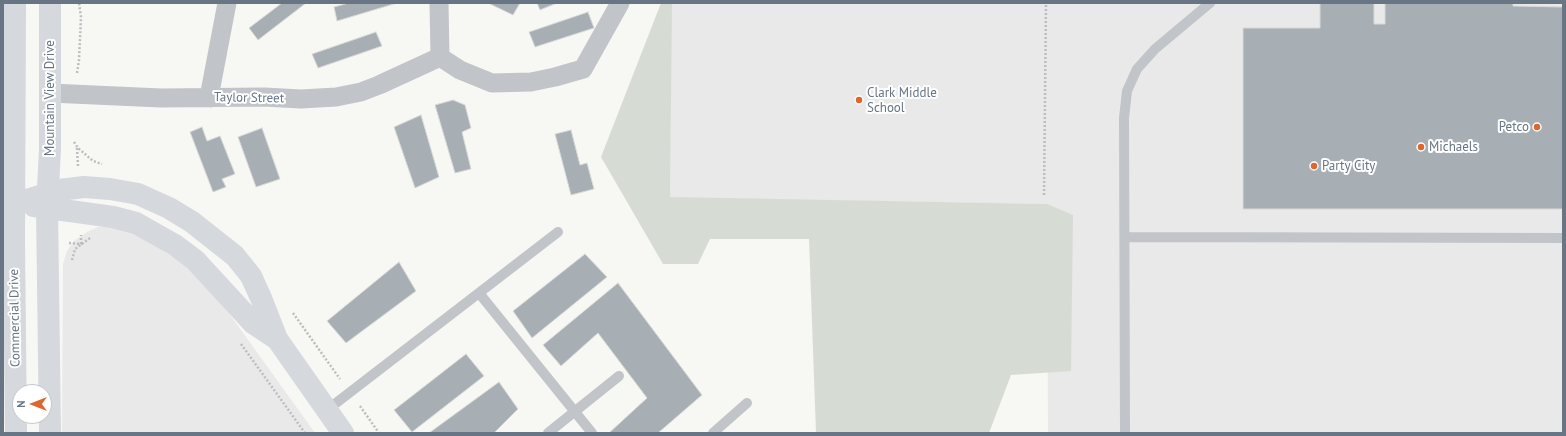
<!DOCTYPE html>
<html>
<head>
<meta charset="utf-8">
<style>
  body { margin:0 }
  #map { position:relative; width:1566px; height:436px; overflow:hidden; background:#f7f7f4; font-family:"PT Sans",sans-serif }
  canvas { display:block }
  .frame { position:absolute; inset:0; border:4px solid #677584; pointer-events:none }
  .north { position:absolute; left:12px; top:384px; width:40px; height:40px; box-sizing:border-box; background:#fff; border:1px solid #c2c8ce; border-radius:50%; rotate:270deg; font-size:11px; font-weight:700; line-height:16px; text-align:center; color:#677584 }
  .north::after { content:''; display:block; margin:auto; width:14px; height:18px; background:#dc682f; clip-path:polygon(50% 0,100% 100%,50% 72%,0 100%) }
</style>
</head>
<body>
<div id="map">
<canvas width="1566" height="436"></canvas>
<div class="frame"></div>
<div class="north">N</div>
</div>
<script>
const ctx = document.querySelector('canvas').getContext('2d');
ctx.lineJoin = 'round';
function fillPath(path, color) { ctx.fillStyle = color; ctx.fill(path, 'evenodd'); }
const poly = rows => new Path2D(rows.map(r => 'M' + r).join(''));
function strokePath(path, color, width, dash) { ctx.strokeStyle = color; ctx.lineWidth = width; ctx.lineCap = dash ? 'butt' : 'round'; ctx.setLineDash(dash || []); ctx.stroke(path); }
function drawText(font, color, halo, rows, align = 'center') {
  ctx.font = font + ' "PT Sans",sans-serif'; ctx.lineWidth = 4; ctx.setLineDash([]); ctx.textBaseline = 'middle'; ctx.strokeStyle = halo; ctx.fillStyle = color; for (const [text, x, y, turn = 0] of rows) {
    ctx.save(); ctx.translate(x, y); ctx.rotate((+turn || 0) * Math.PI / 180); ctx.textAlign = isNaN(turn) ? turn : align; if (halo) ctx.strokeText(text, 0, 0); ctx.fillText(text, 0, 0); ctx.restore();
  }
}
const built = poly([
  [671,3,1563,3,1563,433,1048,433,1047,204,670,198],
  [98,227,109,227,131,232,192,268,228,312,315,433,62,433,63,264,67,251,74,241,87,232]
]);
const green = poly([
  [661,3,672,3,670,197,1047,204,1073,215,1071,371,1011,375,989,433,816,433,809,239,710,239,698,264,663,264,601,157]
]);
const building = poly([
  [282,3,306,3,258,40,249,28,282,3],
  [349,3,397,3,337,21,334,7,349,3],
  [488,3,520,3,513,15,488,3],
  [537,3,557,3,540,10,537,3],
  [1320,3,1374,3,1374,24,1385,24,1385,3,1513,3,1513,6,1563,7,1563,209,1243,209,1243,28,1320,28,1320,3],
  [588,12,594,28,535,47,529,32,588,12],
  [376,32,382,46,318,68,312,54,376,32],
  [453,100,465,105,471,128,462,132,471,169,455,173,435,105,453,100],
  [421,115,439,177,415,188,394,127,421,115],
  [202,127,207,141,220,136,235,174,222,179,226,187,213,192,190,132,202,127],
  [262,128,280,179,256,187,238,137,262,128],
  [571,130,580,165,587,163,594,189,571,195,555,134,571,130],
  [585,254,607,277,532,338,513,311,585,254],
  [399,262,416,291,346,343,327,321,399,262],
  [618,283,702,395,658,433,609,433,647,398,598,333,561,366,543,345,618,283],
  [466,354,484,376,412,432,394,410,466,354],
  [499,382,518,409,494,433,429,433,499,382]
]);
const path = poly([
  [77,73,79,60,81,17,79,3],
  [74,142,78,148,93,161,102,164],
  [77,148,78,166],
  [1044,195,1046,3],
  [69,243,81,244,81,235],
  [72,260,75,249,90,238],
  [293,313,340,379],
  [241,344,305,433],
  [360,406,379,433]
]);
const lane = poly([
  [1125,237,1563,238],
  [479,293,592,433],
  [327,410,558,232],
  [548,433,619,376],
  [713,433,747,403],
  [1125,433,1124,118,1127,91,1137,69,1155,49,1210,3]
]);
const street = poly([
  [439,3,440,57],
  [440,57,460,70,492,83,531,82,555,77,583,69,620,3],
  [50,93,161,98,264,97,301,99,336,97,361,92,379,85,440,57],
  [211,98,210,92,227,3]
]);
const secondary = poly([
  [15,3,14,242,16,433],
  [14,204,59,190,84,187,110,189,138,194,169,208,192,222,235,256,251,276,261,298,277,339,343,433],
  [34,206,113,217,136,223,175,245,195,260,253,323,277,339],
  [50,433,47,207,50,149,50,3]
]);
const markers = [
  [859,100,4,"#dc682f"],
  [1537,127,4,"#dc682f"],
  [1421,147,4,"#dc682f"],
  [1314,166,4,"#dc682f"]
];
const poiNames = [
  ["Clark Middle",867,93],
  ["School",867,108],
  ["Petco",1529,127,"right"],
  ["Michaels",1429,147],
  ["Party City",1322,166]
];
const streetNames = [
  ["Mountain View Drive",50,98,-90],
  ["Taylor Street",249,98,1],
  ["Commercial Drive",15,318,-91]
];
fillPath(built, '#e8e9e8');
fillPath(green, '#d6dcd4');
fillPath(building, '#a7afb5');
strokePath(building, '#d9d9d7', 1);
strokePath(path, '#bbbdc0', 2.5, [2, 2]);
strokePath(lane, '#c1c4c8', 10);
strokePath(street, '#c1c4c8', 19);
strokePath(secondary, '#d5d8dc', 22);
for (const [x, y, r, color] of markers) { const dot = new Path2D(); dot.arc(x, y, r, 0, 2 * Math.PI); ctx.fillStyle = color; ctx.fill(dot); strokePath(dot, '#fff', 1.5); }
drawText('13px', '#677584', '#fff', poiNames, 'left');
drawText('13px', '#677584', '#fff', streetNames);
</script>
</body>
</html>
